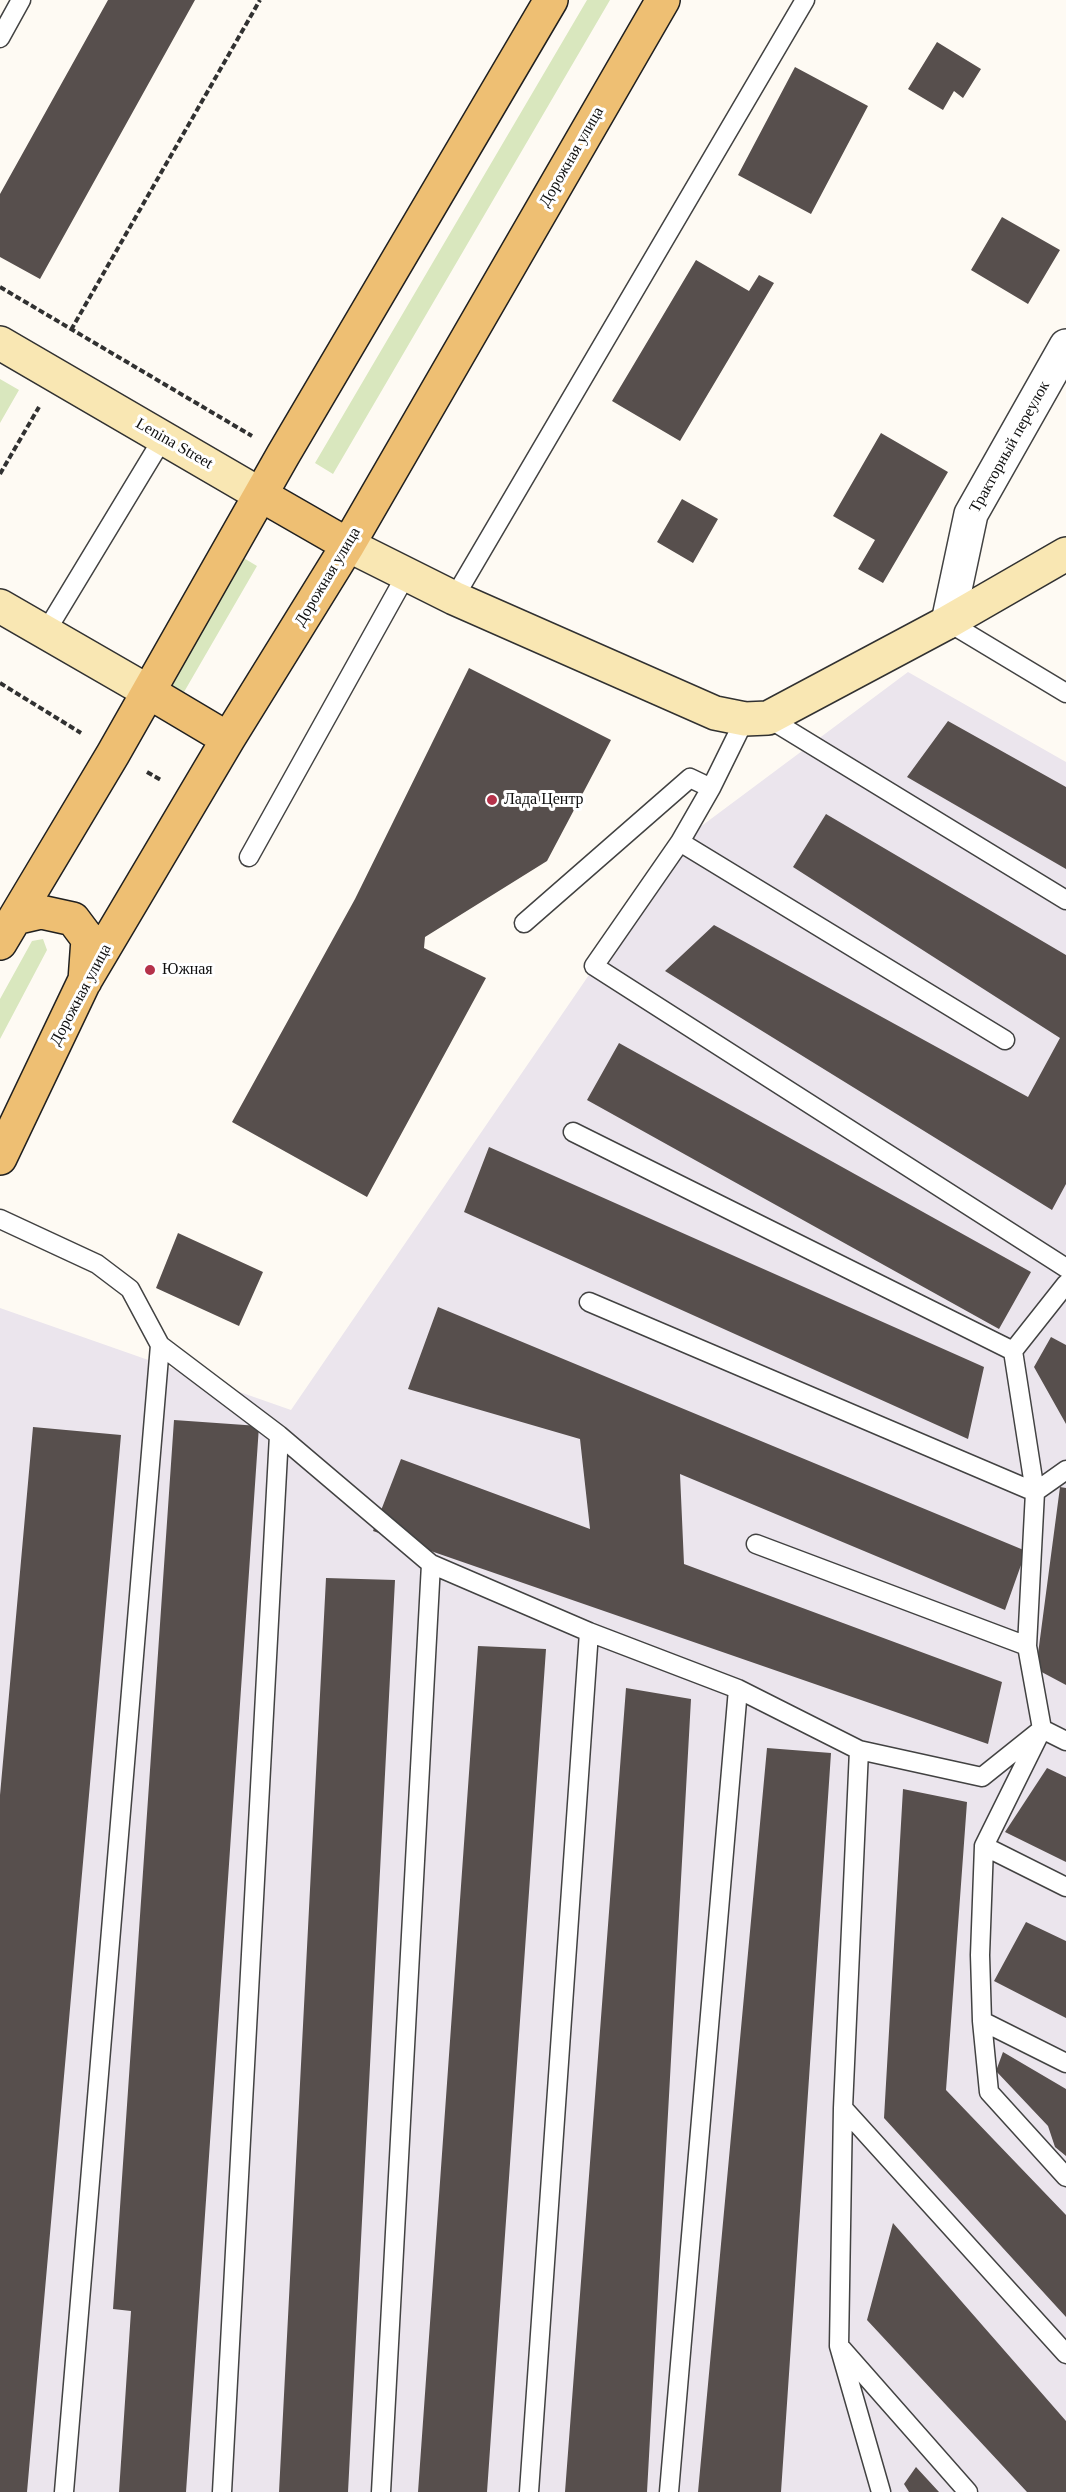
<!DOCTYPE html>
<html>
<head>
<meta charset="utf-8">
<style>
  body { margin:0 }
  canvas { display:block; background:#fefaf3 }
</style>
</head>
<body>
<canvas width="1066" height="2492"></canvas>
<script>
const ctx = document.querySelector('canvas').getContext('2d');
ctx.lineJoin = 'round';
function fillPath(path, color) { ctx.fillStyle = color; ctx.fill(path, 'evenodd'); }
const poly = rows => new Path2D(rows.map(r => 'M' + r).join(''));
function strokePath(path, color, width, dash) { ctx.strokeStyle = color; ctx.lineWidth = width; ctx.lineCap = dash ? 'butt' : 'round'; ctx.setLineDash(dash || []); ctx.stroke(path); }
function drawText(font, color, halo, rows, align = 'center') {
  ctx.font = font + ' "Times New Roman",serif'; ctx.lineWidth = 6; ctx.setLineDash([]); ctx.textBaseline = 'middle'; ctx.strokeStyle = halo; ctx.fillStyle = color; for (const [text, x, y, turn = 0] of rows) {
    ctx.save(); ctx.translate(x, y); ctx.rotate((+turn || 0) * Math.PI / 180); ctx.textAlign = isNaN(turn) ? turn : align; if (halo) ctx.strokeText(text, 0, 0); ctx.fillText(text, 0, 0); ctx.restore();
  }
}
const industrial = poly([
  [908,672,1066,762,1066,2492,0,2492,0,1308,291,1410,680,842]
]);
const green = poly([
  [587,0,610,0,333,474,315,463],
  [0,379,19,390,0,423],
  [242,557,257,566,184,692,169,684],
  [43,939,47,950,0,1039,0,999,32,941]
]);
const building = poly([
  [108,0,195,0,40,279,0,257,0,194],
  [937,42,981,69,963,98,954,91,943,110,908,89],
  [795,67,868,106,811,214,738,175],
  [1002,217,1060,250,1028,304,971,270],
  [696,260,749,291,759,275,774,283,680,441,612,401],
  [881,433,948,472,883,583,858,569,875,540,833,516],
  [682,499,718,519,693,563,657,542],
  [469,668,611,740,547,861,425,937,424,948,486,978,367,1197,232,1122,355,899],
  [948,721,1066,787,1066,869,907,777],
  [826,814,1066,955,1066,1184,1052,1210,665,971,714,925,1028,1097,1060,1038,793,867],
  [619,1043,1031,1272,999,1329,587,1100],
  [489,1147,984,1367,968,1439,464,1212],
  [178,1233,263,1272,239,1326,156,1288],
  [438,1307,1026,1551,1005,1610,680,1474,684,1564,1002,1682,988,1744,373,1531,401,1459,590,1529,580,1439,408,1389],
  [1051,1337,1066,1345,1066,1424,1034,1367],
  [174,1420,259,1426,186,2492,119,2492,131,2311,113,2309],
  [33,1427,121,1435,27,2492,0,2492,0,1795],
  [1060,1487,1066,1488,1066,1685,1036,1669],
  [326,1578,395,1580,348,2492,279,2492],
  [478,1646,546,1649,487,2492,418,2492],
  [626,1688,691,1699,647,2492,565,2492],
  [767,1748,831,1753,781,2492,698,2492],
  [1047,1768,1066,1777,1066,1862,1005,1832],
  [903,1789,967,1802,946,2090,1066,2215,1066,2317,884,2118],
  [1026,1922,1066,1941,1066,2018,994,1981],
  [1003,2052,1066,2089,1066,2156,1055,2147,1048,2126,996,2071],
  [893,2223,1066,2421,1066,2492,1027,2492,867,2320],
  [916,2467,939,2492,909,2492,904,2484]
]);
const path = poly([
  [0,287,252,436],
  [71,330,260,0],
  [0,474,39,407],
  [0,683,81,733],
  [147,772,161,780]
]);
const lane = poly([
  [0,38,21,0],
  [454,598,805,0],
  [948,622,1066,693],
  [45,633,163,438],
  [768,718,1066,900],
  [745,719,711,788,680,842,1005,1040],
  [680,842,594,966,1066,1268],
  [249,857,406,575],
  [524,923,690,778,711,788],
  [573,1132,1013,1351],
  [0,1219,97,1264,130,1289,160,1345,279,1435,431,1564,589,1632,738,1689,859,1750,982,1777,1042,1729,1066,1741],
  [1066,1284,1013,1351,1035,1492,1027,1646,1042,1729,984,1846,980,1955,982,2021,989,2092,1066,2177],
  [589,1302,1035,1492,1066,1470],
  [756,1544,1027,1646],
  [859,1750,843,2108,839,2346,881,2492],
  [984,1846,1066,1887],
  [982,2021,1066,2063],
  [843,2108,1066,2354],
  [842,2349,968,2492],
  [64,2492,160,1345],
  [222,2492,279,1435],
  [381,2492,431,1564],
  [529,2492,589,1632],
  [669,2492,738,1689]
]);
const street = poly([
  [948,622,971,514,1066,346]
]);
const secondary = poly([
  [0,343,261,495],
  [348,545,454,598,715,713,745,719,768,718,948,622,1066,554],
  [0,606,149,692]
]);
const primary = poly([
  [261,495,348,545],
  [149,692,228,739],
  [15,918,41,912,73,919,88,939,85,981],
  [0,943,113,754,283,455,551,0],
  [0,1158,84,982,228,739,348,545,663,0]
]);
const markers = [
  [492,800,6,"#b5324a"],
  [150,970,6,"#b5324a"]
];
const streetNames = [
  ["Дорожная улица",572,157,-60],
  ["Lenina Street",174,444,30],
  ["Тракторный переулок",1010,447,-61],
  ["Дорожная улица",328,577,-59],
  ["Дорожная улица",81,995,-62]
];
const poiNames = [
  ["Лада Центр",504,800],
  ["Южная",162,970]
];
fillPath(industrial, '#ebe5ed');
fillPath(green, '#d9e7be');
fillPath(building, '#574f4d');
strokePath(lane, '#424242', 21);
strokePath(street, '#424242', 36);
strokePath(secondary, '#313131', 36);
strokePath(primary, '#202020', 36);
strokePath(path, '#313131', 4, [6, 3]);
strokePath(lane, '#fff', 18);
strokePath(street, '#fff', 33);
strokePath(secondary, '#f9e7b3', 33);
strokePath(primary, '#eebf73', 33);
for (const [x, y, r, color] of markers) { const dot = new Path2D(); dot.arc(x, y, r, 0, 2 * Math.PI); ctx.fillStyle = color; ctx.fill(dot); strokePath(dot, '#fff', 2); }
drawText('16px', '#0f0f0f', '#fff', streetNames);
drawText('16px', '#0f0f0f', '#fff', poiNames, 'left');
</script>
</body>
</html>
